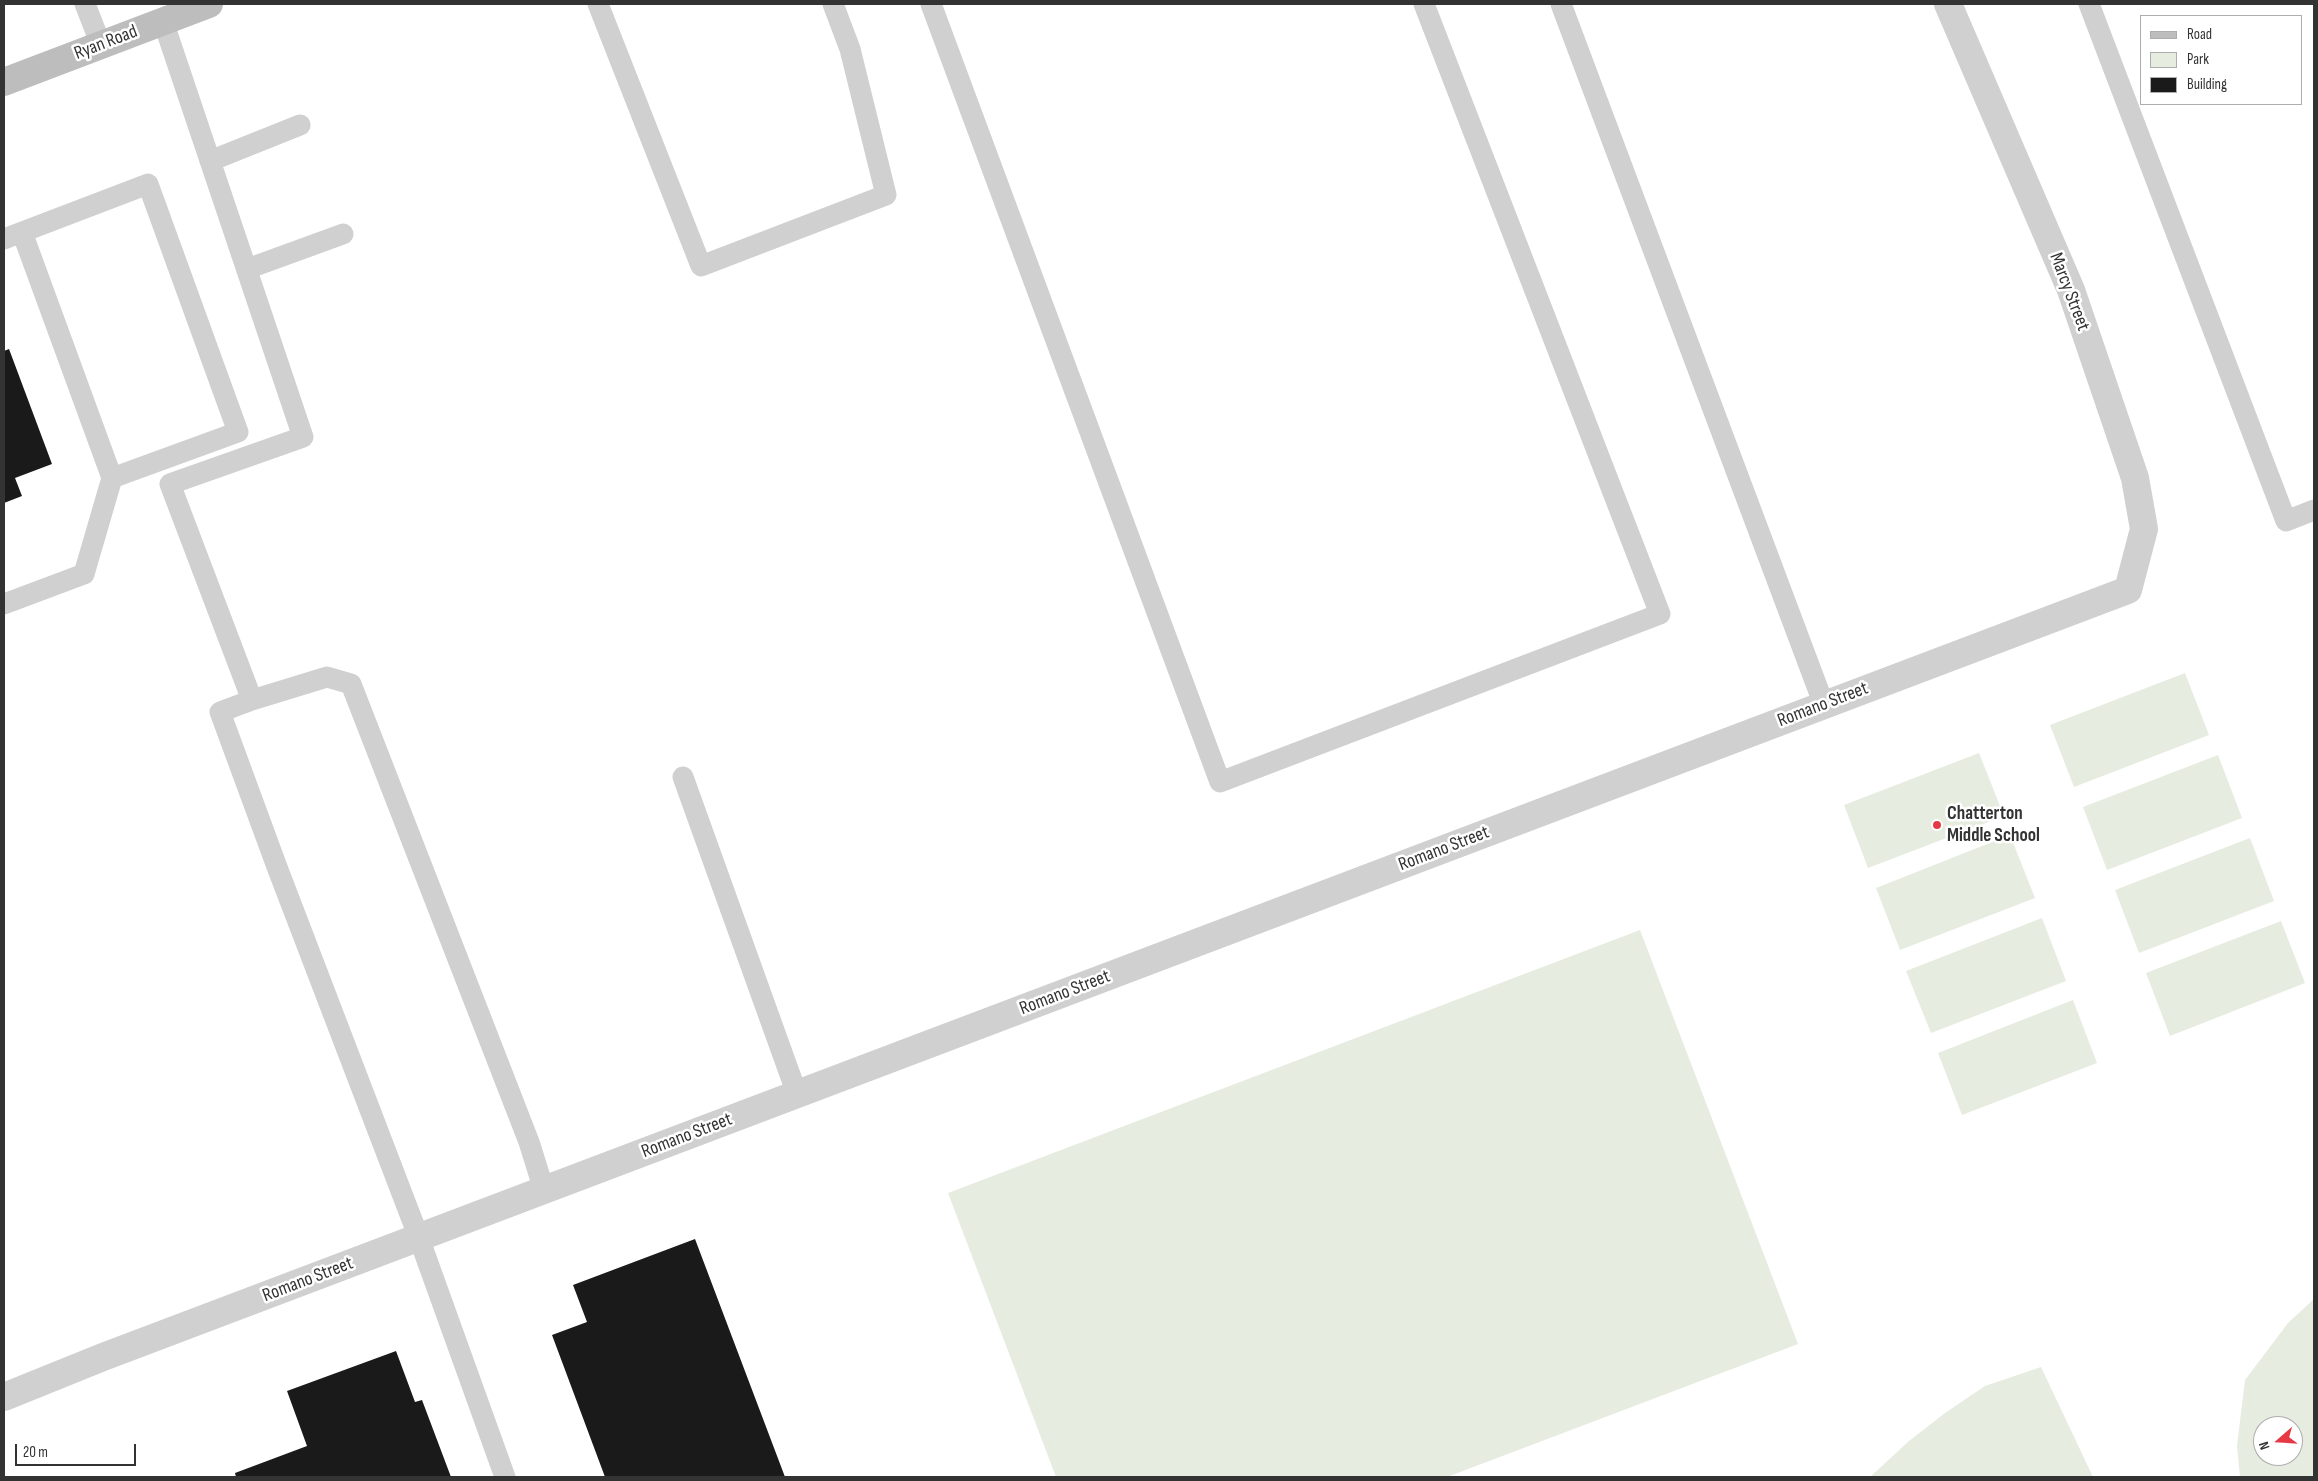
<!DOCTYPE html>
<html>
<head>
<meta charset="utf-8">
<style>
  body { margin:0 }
  #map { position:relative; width:2318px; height:1481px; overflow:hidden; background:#fff; font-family:"Sofia Sans Condensed",sans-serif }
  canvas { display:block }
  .frame { position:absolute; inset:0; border:5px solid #333; pointer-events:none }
  .legend { position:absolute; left:2140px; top:15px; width:162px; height:90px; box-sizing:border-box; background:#fff; border:1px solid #adadad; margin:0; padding:6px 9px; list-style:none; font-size:15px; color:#333 }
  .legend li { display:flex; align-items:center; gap:10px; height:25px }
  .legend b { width:25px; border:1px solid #adadad }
  .north { position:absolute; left:2253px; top:1416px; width:50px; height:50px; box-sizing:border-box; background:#fff; border:1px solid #adadad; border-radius:50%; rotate:251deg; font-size:14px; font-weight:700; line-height:20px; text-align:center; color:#333 }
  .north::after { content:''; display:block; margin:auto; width:18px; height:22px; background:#e63946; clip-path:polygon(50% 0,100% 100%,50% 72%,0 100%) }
  .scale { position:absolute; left:15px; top:1444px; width:121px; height:22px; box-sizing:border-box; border:2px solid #333; border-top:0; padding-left:6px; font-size:15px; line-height:18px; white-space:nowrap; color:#333; -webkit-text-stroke:4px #fff; paint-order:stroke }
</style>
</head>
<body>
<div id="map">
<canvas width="2318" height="1481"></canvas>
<div class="frame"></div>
<ul class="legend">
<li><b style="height:6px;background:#bdbdbd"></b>Road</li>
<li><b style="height:14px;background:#e6ecdf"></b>Park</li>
<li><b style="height:14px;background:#1a1a1a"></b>Building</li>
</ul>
<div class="north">N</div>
<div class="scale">20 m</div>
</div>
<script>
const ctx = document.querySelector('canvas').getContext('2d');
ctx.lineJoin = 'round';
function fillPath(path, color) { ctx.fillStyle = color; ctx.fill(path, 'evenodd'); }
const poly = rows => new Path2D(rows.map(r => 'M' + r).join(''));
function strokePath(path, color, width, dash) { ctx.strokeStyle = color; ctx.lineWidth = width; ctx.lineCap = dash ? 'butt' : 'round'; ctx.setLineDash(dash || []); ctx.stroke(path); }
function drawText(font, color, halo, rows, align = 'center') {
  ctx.font = font + ' "Sofia Sans Condensed",sans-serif'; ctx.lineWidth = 5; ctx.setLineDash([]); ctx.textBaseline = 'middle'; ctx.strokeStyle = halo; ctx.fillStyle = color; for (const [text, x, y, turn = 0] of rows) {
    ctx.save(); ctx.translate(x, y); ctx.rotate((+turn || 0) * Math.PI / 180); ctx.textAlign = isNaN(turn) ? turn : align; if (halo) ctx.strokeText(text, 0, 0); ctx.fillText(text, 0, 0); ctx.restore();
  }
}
const green = poly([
  [2185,673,2209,735,2074,787,2050,725],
  [1979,753,2004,816,1868,868,1844,805],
  [2218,755,2242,818,2107,870,2083,807],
  [2010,835,2035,898,1900,950,1876,888],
  [2250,838,2274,901,2139,953,2115,890],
  [2042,918,2066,981,1931,1033,1906,971],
  [2281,921,2305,983,2170,1036,2146,973],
  [1640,930,1798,1344,1447,1477,1056,1477,948,1193],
  [2073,1000,2097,1063,1962,1115,1938,1053],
  [2314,1299,2314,1477,2240,1477,2237,1446,2245,1380,2288,1323],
  [2263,1426,2293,1426,2293,1456,2263,1456],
  [2041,1367,2093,1477,1870,1477,1909,1441,1945,1413,1985,1386]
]);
const building = poly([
  [9,349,52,464,15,478,22,496,4,503,4,351],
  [695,1239,785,1477,605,1477,552,1335,587,1322,573,1285],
  [396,1351,415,1402,422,1400,451,1477,236,1477,235,1473,307,1446,287,1391]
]);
const lane = poly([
  [85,4,101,45],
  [598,4,701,266,886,195,850,49,833,4],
  [931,4,1220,782,1660,614,1424,4],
  [1561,4,1824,705],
  [2089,4,2286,521,2314,510],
  [163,21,303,437,170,484,252,700,220,712,277,867,419,1238,505,1477],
  [210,161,300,125],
  [4,239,148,184,238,432,112,478],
  [247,269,343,234],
  [4,604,84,574,112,478,22,232],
  [252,700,327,677,351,684,529,1142,544,1190],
  [683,777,797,1094]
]);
const street = poly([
  [4,1397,103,1357,2128,590,2144,529,2135,478,2071,290,1948,4]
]);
const secondary = poly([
  [4,82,209,4]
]);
const markers = [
  [1937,825,5,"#e63946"]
];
const streetNames = [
  ["Ryan Road",106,43,-21],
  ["Marcy Street",2069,292,69],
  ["Romano Street",1823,705,-21],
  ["Romano Street",1444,849,-21],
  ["Romano Street",1065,993,-21],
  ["Romano Street",687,1136,-21],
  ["Romano Street",308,1280,-21]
];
const poiNames = [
  ["Chatterton",1947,814],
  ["Middle School",1947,836]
];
fillPath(green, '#e6ecdf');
fillPath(building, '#1a1a1a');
strokePath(lane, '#d0d0d0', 21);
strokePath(street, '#d0d0d0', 28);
strokePath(secondary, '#bdbdbd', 28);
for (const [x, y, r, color] of markers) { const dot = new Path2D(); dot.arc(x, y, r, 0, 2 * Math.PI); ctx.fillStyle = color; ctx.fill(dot); strokePath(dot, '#fff', 2); }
drawText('19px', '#333', '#fff', streetNames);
drawText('bold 19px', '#333', '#fff', poiNames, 'left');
</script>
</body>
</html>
